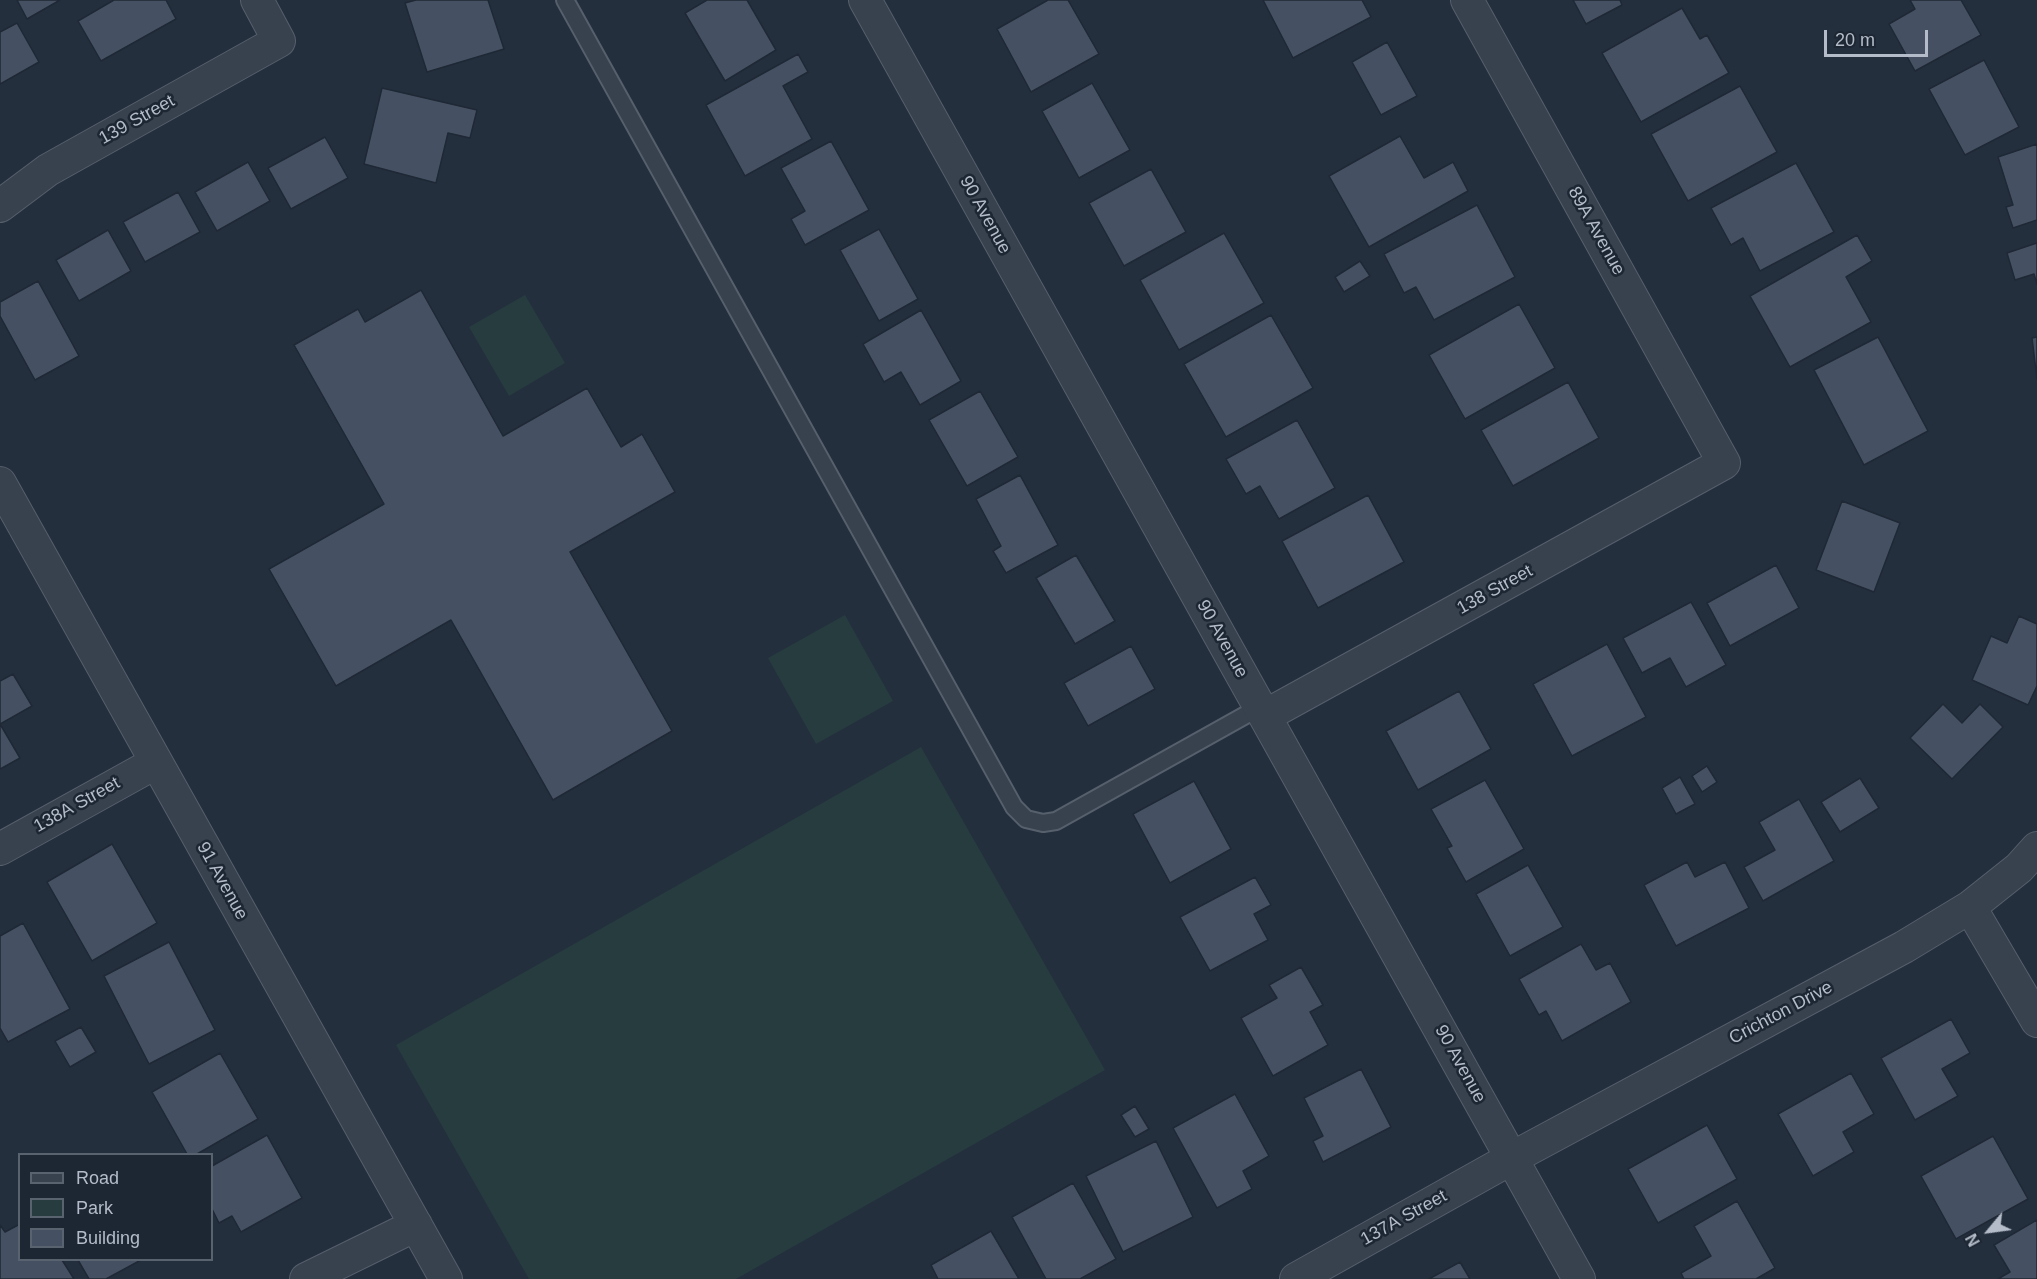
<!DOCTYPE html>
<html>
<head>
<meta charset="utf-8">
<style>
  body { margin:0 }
  #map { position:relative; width:2037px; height:1279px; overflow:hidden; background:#242f3e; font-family:Arial,sans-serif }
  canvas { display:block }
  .legend { position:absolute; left:18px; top:1153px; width:195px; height:108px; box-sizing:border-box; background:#1d2633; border:2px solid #59626f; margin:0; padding:8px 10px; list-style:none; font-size:18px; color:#b4bcc9 }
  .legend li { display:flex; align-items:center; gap:12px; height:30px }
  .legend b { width:30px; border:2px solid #59626f }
  .north { position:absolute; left:1959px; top:1201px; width:60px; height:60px; -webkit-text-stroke:4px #1d2633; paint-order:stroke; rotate:241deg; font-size:16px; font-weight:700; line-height:24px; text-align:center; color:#b4bcc9 }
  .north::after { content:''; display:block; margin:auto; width:21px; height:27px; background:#b4bcc9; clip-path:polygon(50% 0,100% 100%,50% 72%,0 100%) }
  .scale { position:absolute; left:1824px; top:30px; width:104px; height:27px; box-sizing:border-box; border:3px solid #b4bcc9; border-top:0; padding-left:8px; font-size:18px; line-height:21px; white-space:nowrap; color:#b4bcc9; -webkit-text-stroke:4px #1d2633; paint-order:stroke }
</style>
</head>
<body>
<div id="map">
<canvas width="2037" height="1279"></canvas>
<ul class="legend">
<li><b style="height:8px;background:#38414e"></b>Road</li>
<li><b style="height:16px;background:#263c3f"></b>Park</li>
<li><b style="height:16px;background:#455162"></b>Building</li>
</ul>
<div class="north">N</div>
<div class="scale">20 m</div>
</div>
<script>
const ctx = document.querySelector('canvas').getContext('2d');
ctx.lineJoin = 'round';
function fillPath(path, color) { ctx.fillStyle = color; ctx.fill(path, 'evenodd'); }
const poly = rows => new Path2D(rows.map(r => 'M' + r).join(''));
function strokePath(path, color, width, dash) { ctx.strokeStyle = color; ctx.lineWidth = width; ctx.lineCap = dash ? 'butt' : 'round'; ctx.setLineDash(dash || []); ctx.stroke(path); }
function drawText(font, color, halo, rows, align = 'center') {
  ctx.font = font + ' Arial,sans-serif'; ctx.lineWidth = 5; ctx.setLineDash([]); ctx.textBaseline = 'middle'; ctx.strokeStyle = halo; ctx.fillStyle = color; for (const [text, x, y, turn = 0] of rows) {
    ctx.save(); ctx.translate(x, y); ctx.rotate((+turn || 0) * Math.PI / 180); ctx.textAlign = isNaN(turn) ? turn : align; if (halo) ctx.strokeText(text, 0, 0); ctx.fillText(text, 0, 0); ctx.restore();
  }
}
const green = poly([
  [525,295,565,363,509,396,469,327],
  [845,615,893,701,816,744,768,658],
  [921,747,1105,1070,736,1279,529,1279,396,1045]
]);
const building = poly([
  [17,0,60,0,27,19,17,0],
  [114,0,166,0,176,19,101,61,78,21,114,0],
  [416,0,488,0,504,49,427,72,405,3,416,0],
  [707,0,747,0,776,50,725,81,685,13,707,0],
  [1048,0,1068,0,1099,54,1031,92,997,29,1048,0],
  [1263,0,1362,0,1371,17,1293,58,1263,0],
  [1573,0,1620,0,1622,5,1586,24,1573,0],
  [1910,0,1961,0,1981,35,1915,71,1889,24,1915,9,1910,0],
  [1682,8,1700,39,1707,35,1729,73,1641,122,1602,53,1682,8],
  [17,23,39,62,0,84,0,32,17,23],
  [1387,42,1417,96,1381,115,1352,62,1387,42],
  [798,54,808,72,783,86,812,139,745,176,706,105,798,54],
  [1984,60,2019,127,1965,155,1929,89,1984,60],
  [1092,83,1130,150,1079,178,1042,111,1092,83],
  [1740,86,1777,152,1688,201,1651,134,1740,86],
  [382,88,477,110,470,138,448,133,436,183,364,164,382,88],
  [1400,136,1424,178,1453,162,1468,191,1369,247,1329,176,1400,136],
  [325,137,348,178,291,209,268,168,325,137],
  [831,141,869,210,805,245,791,219,805,211,781,168,831,141],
  [2037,144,2037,220,2013,228,2006,207,2013,205,1998,157,2037,144],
  [248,162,270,201,217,231,195,192,248,162],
  [1796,163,1834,232,1760,271,1743,238,1731,245,1711,208,1796,163],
  [1151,169,1186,232,1124,266,1089,203,1151,169],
  [178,192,200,232,145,262,123,222,178,192],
  [1477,205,1515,277,1434,320,1416,287,1404,293,1384,254,1477,205],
  [879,229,918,299,879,321,840,250,879,229],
  [108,230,131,271,79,301,56,260,108,230],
  [1224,233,1264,303,1179,350,1140,280,1224,233],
  [1857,235,1872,261,1846,277,1871,322,1790,367,1750,296,1857,235],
  [2037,243,2037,284,2034,274,2015,280,2007,253,2037,243],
  [1360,261,1370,276,1344,292,1335,277,1360,261],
  [38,281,79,356,35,380,0,316,0,302,38,281],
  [421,290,503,436,587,388,621,447,642,434,675,492,570,552,672,731,553,800,451,620,336,686,269,569,384,504,294,345,358,309,365,322,421,290],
  [1519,304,1555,368,1465,419,1429,355,1519,304],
  [921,310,961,381,920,405,901,372,884,382,863,344,921,310],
  [1271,315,1313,388,1226,437,1184,364,1271,315],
  [1878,337,1928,431,1864,465,1814,370,1878,337],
  [2037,337,2037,379,2032,338,2037,337],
  [1568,382,1599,438,1513,486,1481,430,1568,382],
  [980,391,1018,457,967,486,929,420,980,391],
  [1297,420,1335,488,1279,519,1260,486,1246,494,1226,459,1297,420],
  [1020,475,1058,545,1006,573,993,551,1001,546,976,499,1020,475],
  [1368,495,1404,562,1318,608,1282,541,1368,495],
  [1842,501,1900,523,1874,592,1816,570,1842,501],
  [1076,555,1115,621,1075,644,1036,578,1076,555],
  [1776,565,1799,608,1730,646,1707,603,1776,565],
  [1691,602,1726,665,1686,687,1670,658,1642,673,1623,638,1691,602],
  [2019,616,2037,624,2037,686,2028,705,1972,680,1991,636,2007,643,2019,616],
  [1607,644,1646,717,1572,756,1533,684,1607,644],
  [1131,646,1155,689,1088,726,1064,683,1131,646],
  [13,674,32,706,0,724,20,758,0,769,0,681,13,674],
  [1459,691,1491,749,1418,790,1386,731,1459,691],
  [1943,704,1962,723,1980,704,2003,727,1952,779,1910,738,1943,704],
  [1707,766,1717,782,1702,792,1692,776,1707,766],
  [1680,777,1695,804,1676,814,1662,788,1680,777],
  [1860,778,1879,808,1840,832,1821,802,1860,778],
  [1485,780,1524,849,1466,882,1447,848,1452,846,1431,809,1485,780],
  [1194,781,1231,849,1170,883,1133,814,1194,781],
  [1799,799,1834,861,1763,901,1744,867,1775,850,1759,822,1799,799],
  [112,844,157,923,92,961,47,882,112,844],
  [1687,862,1695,877,1725,862,1749,908,1676,946,1644,885,1687,862],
  [1528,865,1563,927,1510,956,1476,894,1528,865],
  [1255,877,1271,905,1254,914,1268,940,1210,971,1180,917,1255,877],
  [23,923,70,1009,8,1042,0,1028,0,936,23,923],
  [169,942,215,1030,149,1064,104,976,169,942],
  [1581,944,1596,970,1610,963,1631,1002,1562,1041,1546,1011,1539,1015,1519,979,1581,944],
  [1301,967,1323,1005,1310,1012,1328,1045,1273,1076,1241,1018,1277,998,1269,985,1301,967],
  [1951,1019,1970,1053,1942,1069,1958,1096,1915,1120,1881,1058,1951,1019],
  [81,1027,96,1052,70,1067,55,1041,81,1027],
  [220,1053,258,1119,197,1154,187,1154,152,1092,220,1053],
  [1361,1069,1391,1127,1323,1162,1313,1141,1323,1136,1304,1098,1361,1069],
  [1851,1073,1874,1114,1843,1132,1854,1152,1813,1176,1778,1114,1851,1073],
  [1235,1094,1269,1156,1243,1171,1252,1189,1217,1208,1173,1128,1235,1094],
  [1135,1106,1149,1129,1135,1137,1121,1115,1135,1106],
  [1707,1125,1737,1179,1658,1223,1628,1169,1707,1125],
  [267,1135,302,1198,241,1232,232,1216,219,1223,212,1209,212,1166,267,1135],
  [1993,1136,2028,1199,1956,1239,1921,1176,1993,1136],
  [1156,1141,1193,1217,1123,1252,1086,1176,1156,1141],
  [1073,1183,1116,1259,1080,1279,1046,1279,1012,1217,1073,1183],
  [1737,1201,1775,1268,1756,1279,1684,1279,1681,1273,1711,1256,1694,1226,1737,1201],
  [2037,1220,2037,1279,1998,1279,2010,1272,1994,1245,2037,1220],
  [20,1224,20,1260,62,1260,74,1279,0,1279,0,1225,5,1232,20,1224],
  [991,1231,1019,1279,938,1279,931,1265,991,1231],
  [78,1260,141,1260,106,1279,89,1279,78,1260],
  [1460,1262,1470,1279,1429,1279,1460,1262]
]);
const service = poly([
  [565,0,1014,807,1026,819,1043,823,1056,821,1260,707]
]);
const minor = poly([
  [865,0,1579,1279],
  [0,206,48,170,279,41,257,0],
  [0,483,446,1279],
  [1265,716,1724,463,1467,0],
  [0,849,155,763],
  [1970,907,2037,1021],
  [306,1279,416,1225],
  [1296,1279,1512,1158,1904,947,1970,907,2019,868,2037,848]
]);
const streetNames = [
  ["139 Street",137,120,-29],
  ["90 Avenue",985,215,61],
  ["89A Avenue",1596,231,61],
  ["138 Street",1495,590,-29],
  ["90 Avenue",1222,639,61],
  ["138A Street",77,805,-29],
  ["91 Avenue",222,881,61],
  ["Crichton Drive",1781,1013,-28],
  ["90 Avenue",1460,1064,61],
  ["137A Street",1404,1218,-29]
];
fillPath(green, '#263c3f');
fillPath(building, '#455162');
strokePath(building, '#1f2835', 1.5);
strokePath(service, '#565f6c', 20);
strokePath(minor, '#565f6c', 34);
strokePath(service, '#38414e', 16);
strokePath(minor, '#38414e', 32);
drawText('18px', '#b4bcc9', '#1d2633', streetNames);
</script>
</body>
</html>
